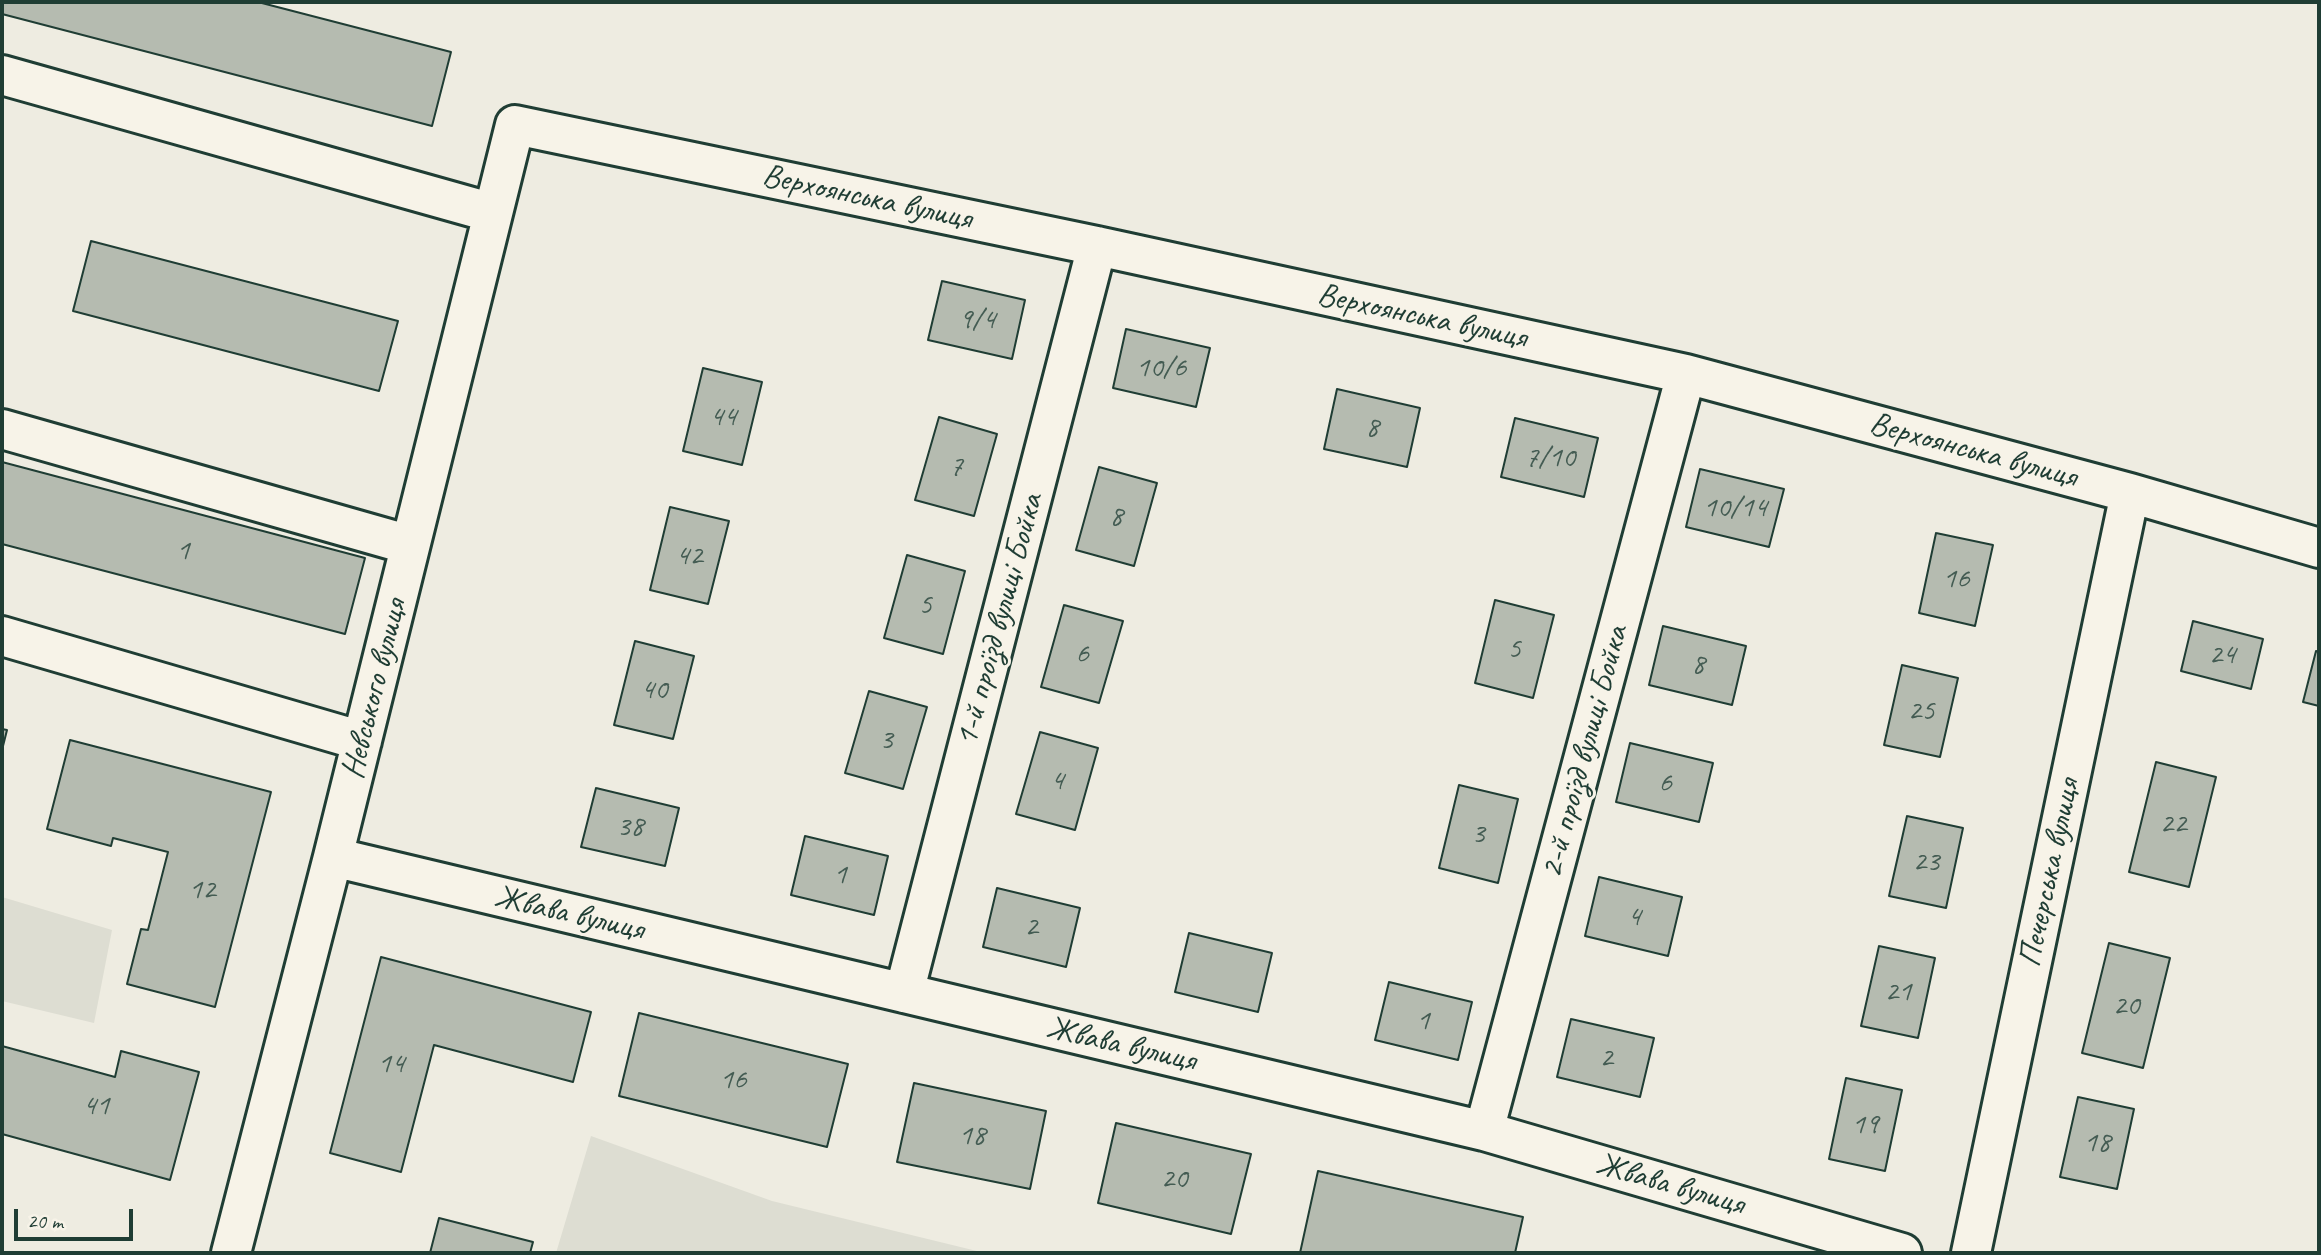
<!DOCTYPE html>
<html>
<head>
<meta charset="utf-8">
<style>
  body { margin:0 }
  #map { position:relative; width:2321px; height:1255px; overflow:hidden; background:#eeece1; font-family:Caveat,sans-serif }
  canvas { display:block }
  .frame { position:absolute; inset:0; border:4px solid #1f3d34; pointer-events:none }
  .scale { position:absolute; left:14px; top:1209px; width:119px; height:32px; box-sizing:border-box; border:4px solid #1f3d34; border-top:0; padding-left:9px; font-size:21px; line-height:24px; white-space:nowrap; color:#1f3d34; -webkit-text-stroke:5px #f7f3e8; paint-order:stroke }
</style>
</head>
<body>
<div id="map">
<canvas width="2321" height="1255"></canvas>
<div class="frame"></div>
<div class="scale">20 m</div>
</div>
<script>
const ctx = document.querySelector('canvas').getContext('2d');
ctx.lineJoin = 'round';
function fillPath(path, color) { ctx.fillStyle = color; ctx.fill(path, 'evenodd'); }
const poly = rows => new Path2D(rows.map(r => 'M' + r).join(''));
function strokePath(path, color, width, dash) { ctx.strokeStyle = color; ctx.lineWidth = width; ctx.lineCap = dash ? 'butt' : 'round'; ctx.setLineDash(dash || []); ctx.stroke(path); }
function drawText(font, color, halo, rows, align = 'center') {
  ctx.font = font + ' Caveat,sans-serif'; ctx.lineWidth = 6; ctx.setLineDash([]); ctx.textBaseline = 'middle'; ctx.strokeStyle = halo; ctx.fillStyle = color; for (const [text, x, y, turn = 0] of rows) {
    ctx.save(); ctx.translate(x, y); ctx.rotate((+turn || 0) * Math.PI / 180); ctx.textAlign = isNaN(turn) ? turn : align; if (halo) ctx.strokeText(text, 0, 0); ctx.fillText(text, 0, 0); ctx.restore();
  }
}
const built = poly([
  [2,897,112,930,94,1023,2,1001],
  [591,1136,772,1201,985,1253,556,1253]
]);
const building = poly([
  [2,2,258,2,451,52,432,126,2,14,2,2],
  [91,241,398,321,379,391,73,311,91,241],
  [942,281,1025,300,1012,359,928,340,942,281],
  [1126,329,1210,348,1196,407,1113,388,1126,329],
  [703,368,762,382,742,465,683,451,703,368],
  [1337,389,1420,408,1407,467,1324,449,1337,389],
  [939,417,997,434,974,516,915,500,939,417],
  [1515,418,1598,438,1584,497,1501,477,1515,418],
  [2,462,365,558,345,634,2,544,2,462],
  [1099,467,1157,483,1134,566,1076,550,1099,467],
  [1700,469,1784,489,1769,547,1686,527,1700,469],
  [670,507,729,521,708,604,650,590,670,507],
  [1936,533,1993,545,1975,626,1919,613,1936,533],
  [907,555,965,571,943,654,884,638,907,555],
  [1495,600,1554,615,1533,698,1475,683,1495,600],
  [1064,605,1123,621,1099,703,1041,687,1064,605],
  [2193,621,2263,639,2251,689,2181,671,2193,621],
  [1663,626,1746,646,1732,705,1649,685,1663,626],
  [635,641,694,656,673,739,614,725,635,641],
  [2316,651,2319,652,2319,706,2303,702,2316,651],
  [1902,665,1958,678,1940,757,1884,745,1902,665],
  [869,691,927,707,903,789,845,773,869,691],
  [2,729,7,730,2,750,2,729],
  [1040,732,1098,748,1075,830,1016,814,1040,732],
  [70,740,271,792,215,1007,127,984,141,929,148,930,168,852,113,838,111,846,47,829,70,740],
  [1630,743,1713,763,1699,822,1616,802,1630,743],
  [2156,762,2216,777,2189,887,2129,872,2156,762],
  [1459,785,1518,799,1498,883,1439,868,1459,785],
  [596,788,679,808,665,866,581,847,596,788],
  [1907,816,1963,828,1946,908,1889,896,1907,816],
  [805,836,888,856,874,915,791,895,805,836],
  [1599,877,1682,897,1668,956,1585,936,1599,877],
  [997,888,1080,908,1066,967,983,947,997,888],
  [1189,933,1272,953,1258,1012,1175,992,1189,933],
  [2109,943,2170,958,2143,1068,2082,1053,2109,943],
  [1879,946,1935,958,1918,1038,1861,1026,1879,946],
  [381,957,591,1012,573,1082,434,1045,401,1172,330,1153,381,957],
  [1389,982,1472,1002,1458,1060,1375,1040,1389,982],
  [639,1013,848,1064,827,1147,619,1096,639,1013],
  [1571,1019,1654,1038,1640,1097,1557,1077,1571,1019],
  [2,1046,115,1077,121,1051,199,1072,170,1180,2,1134,2,1046],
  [1846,1078,1902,1090,1885,1171,1829,1159,1846,1078],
  [914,1083,1046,1111,1030,1189,897,1162,914,1083],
  [2078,1097,2134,1109,2117,1189,2060,1177,2078,1097],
  [1116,1123,1251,1154,1231,1234,1098,1203,1116,1123],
  [1318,1171,1523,1217,1515,1253,1300,1253,1318,1171],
  [439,1218,533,1242,530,1253,430,1253,439,1218]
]);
const minor = poly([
  [2,75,493,213],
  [2,429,410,545],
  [2,636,362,741],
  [333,857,1484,1131,1902,1253],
  [904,993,1097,246],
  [1484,1131,1686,374],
  [231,1253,333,857,515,125,1097,246,1686,374,2130,493,2319,548],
  [1971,1253,2130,493]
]);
const numberNames = [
  ["9/4",977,320],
  ["10/6",1161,368],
  ["44",723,417],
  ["8",1372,428],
  ["7/10",1550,458],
  ["7",956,467],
  ["10/14",1735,508],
  ["8",1116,517],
  ["1",183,551],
  ["42",689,556],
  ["16",1956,579],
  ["5",925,605],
  ["5",1514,649],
  ["6",1082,654],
  ["24",2222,655],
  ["8",1698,665],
  ["40",654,690],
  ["25",1921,711],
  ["3",886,740],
  ["4",1057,781],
  ["6",1665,783],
  ["22",2173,824],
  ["38",630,827],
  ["3",1478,834],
  ["23",1926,862],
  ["1",840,875],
  ["12",202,890],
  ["4",1634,917],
  ["2",1031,927],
  ["21",1898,992],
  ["20",2126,1006],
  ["1",1423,1021],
  ["2",1606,1058],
  ["14",391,1064],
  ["16",733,1080],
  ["41",96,1106],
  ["19",1865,1125],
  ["18",972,1136],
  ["18",2097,1143],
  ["20",1174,1179]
];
const streetNames = [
  ["Верхоянська вулиця",867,198,12],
  ["Верхоянська вулиця",1422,317,12],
  ["Верхоянська вулиця",1973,451,15],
  ["1-й проїзд вулиці Бойка",1000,620,-75],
  ["Невського вулиця",375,689,-76],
  ["2-й проїзд вулиці Бойка",1585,752,-75],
  ["Печерська вулиця",2050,873,-78],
  ["Жвава вулиця",569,914,13],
  ["Жвава вулиця",1121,1045,13],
  ["Жвава вулиця",1670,1185,16]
];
fillPath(built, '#ddddd2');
fillPath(building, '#b5bbb0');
strokePath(building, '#1f3d34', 2);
strokePath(minor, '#1f3d34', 44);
strokePath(minor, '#f7f3e8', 38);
drawText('30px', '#445c53', null, numberNames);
drawText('33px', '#1f3d34', '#f7f3e8', streetNames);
</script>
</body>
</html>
